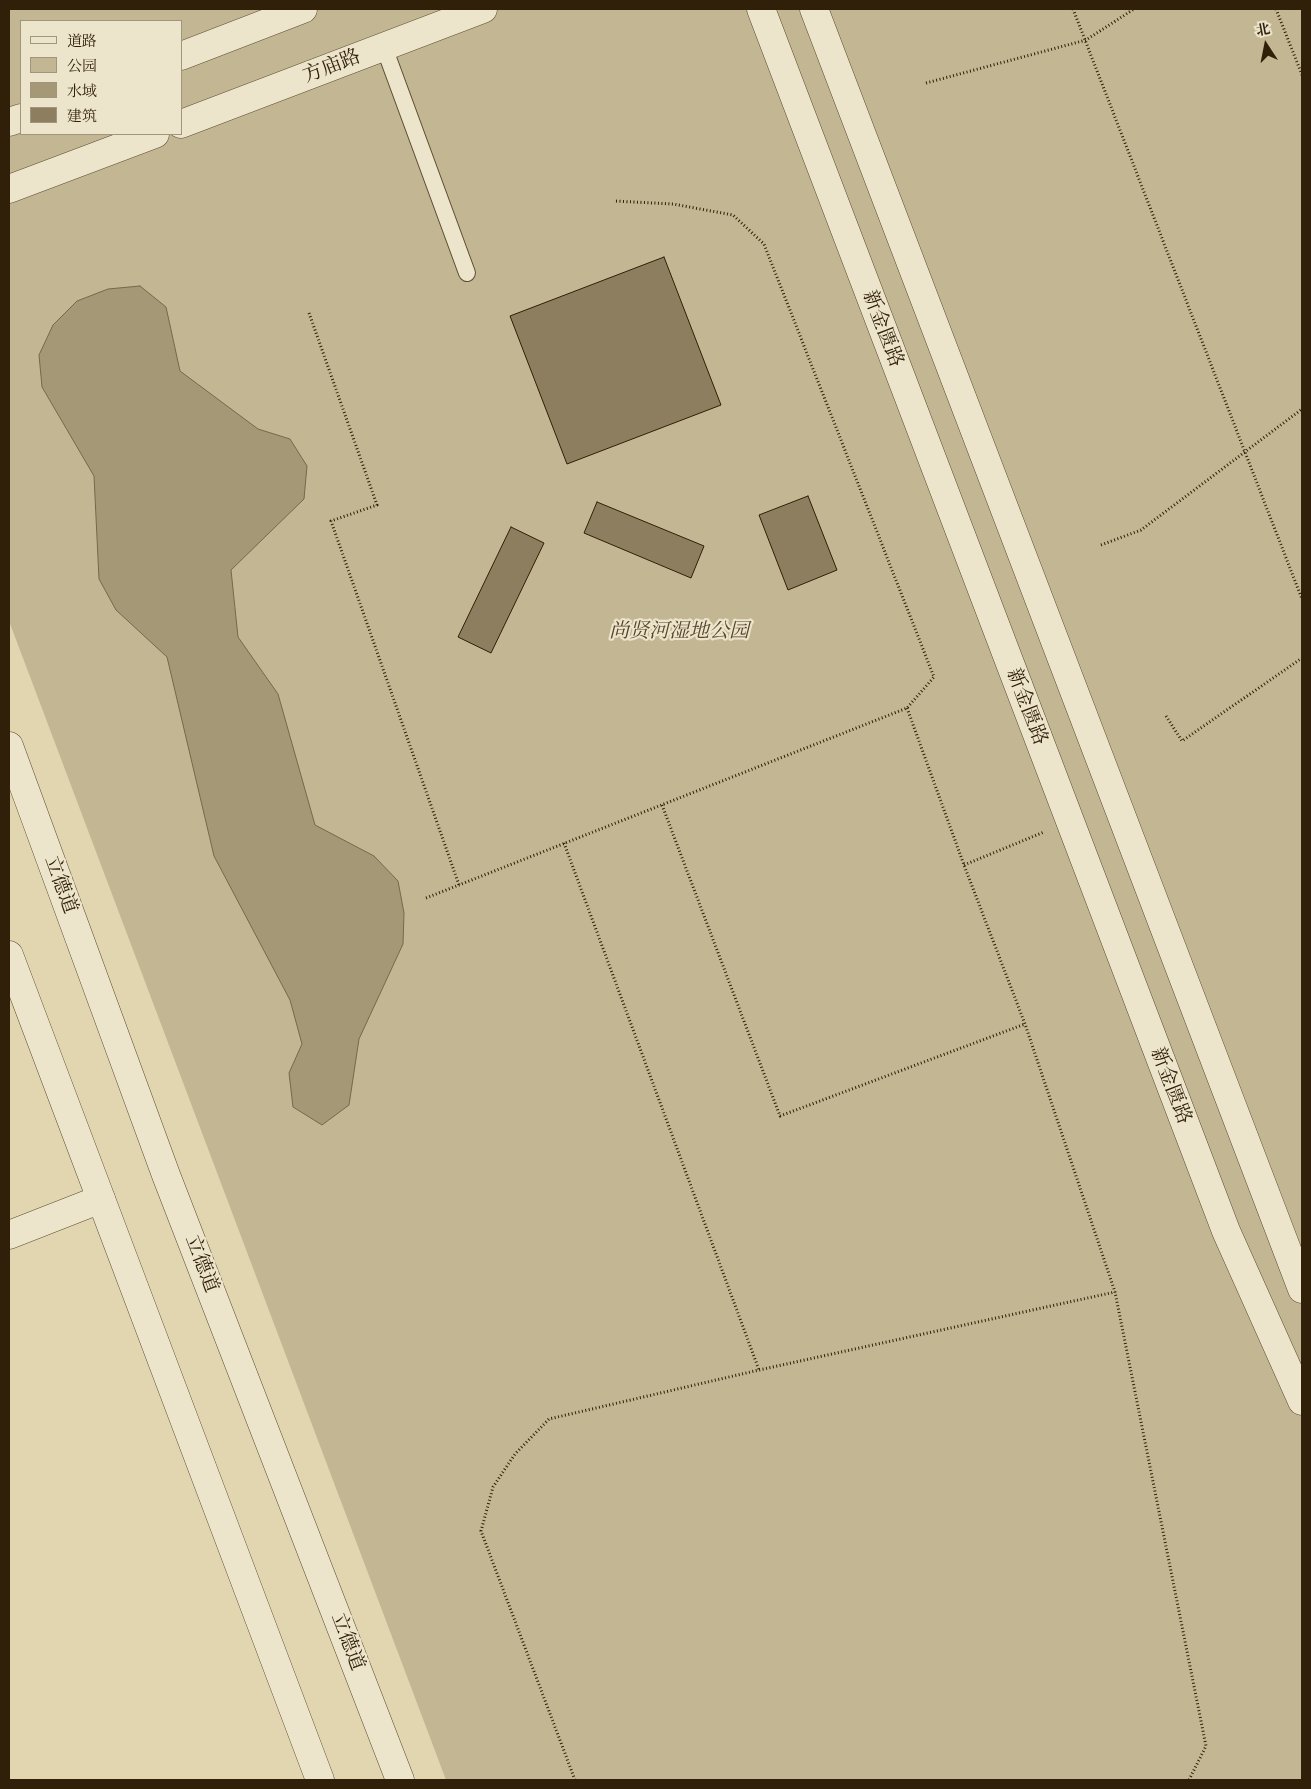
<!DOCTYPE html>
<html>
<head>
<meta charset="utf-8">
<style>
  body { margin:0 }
  #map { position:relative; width:1311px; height:1789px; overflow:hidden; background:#e1d6af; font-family:"Libre Bodoni","Noto Serif SC",serif }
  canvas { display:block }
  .frame { position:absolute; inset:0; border:10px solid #301f09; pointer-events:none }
  .legend { position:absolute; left:20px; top:20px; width:162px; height:115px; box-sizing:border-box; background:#ece4cb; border:1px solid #a1957d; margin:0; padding:6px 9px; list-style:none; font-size:15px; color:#301f09 }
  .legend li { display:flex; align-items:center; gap:10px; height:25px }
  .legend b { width:25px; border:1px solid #a1957d }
  .north { position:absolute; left:1241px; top:20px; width:50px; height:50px; -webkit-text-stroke:4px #ece4cb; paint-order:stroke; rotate:349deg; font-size:14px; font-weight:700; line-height:20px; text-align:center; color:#301f09 }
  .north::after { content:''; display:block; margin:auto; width:18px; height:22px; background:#301f09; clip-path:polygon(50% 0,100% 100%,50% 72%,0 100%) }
</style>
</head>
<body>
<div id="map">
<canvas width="1311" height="1789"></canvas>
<div class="frame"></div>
<ul class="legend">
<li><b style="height:6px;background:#ece4cb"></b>道路</li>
<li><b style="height:14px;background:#c3b793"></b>公园</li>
<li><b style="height:14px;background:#a59877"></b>水域</li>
<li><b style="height:14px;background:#8c7e5f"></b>建筑</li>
</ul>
<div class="north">北</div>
</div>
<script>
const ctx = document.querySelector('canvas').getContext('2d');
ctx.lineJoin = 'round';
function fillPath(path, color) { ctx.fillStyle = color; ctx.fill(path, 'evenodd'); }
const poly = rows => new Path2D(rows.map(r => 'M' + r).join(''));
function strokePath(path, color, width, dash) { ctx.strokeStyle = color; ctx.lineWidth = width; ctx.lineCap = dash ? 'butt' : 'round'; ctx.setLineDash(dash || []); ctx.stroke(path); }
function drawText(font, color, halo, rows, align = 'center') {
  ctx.font = font + ' "Libre Bodoni","Noto Serif SC",serif'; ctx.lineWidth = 4.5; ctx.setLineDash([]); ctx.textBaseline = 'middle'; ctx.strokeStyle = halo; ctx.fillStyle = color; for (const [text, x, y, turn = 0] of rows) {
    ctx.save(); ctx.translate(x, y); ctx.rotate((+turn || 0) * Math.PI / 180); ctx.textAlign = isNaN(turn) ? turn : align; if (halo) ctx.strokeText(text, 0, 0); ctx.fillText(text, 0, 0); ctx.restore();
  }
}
const green = poly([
  [9,9,1302,9,1302,1780,446,1780,9,621],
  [21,21,181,21,181,134,21,134]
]);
const water = poly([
  [140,286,166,307,180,371,258,429,290,439,307,466,304,499,231,570,238,637,278,694,315,825,374,856,398,881,404,913,403,944,359,1039,349,1105,322,1125,293,1107,289,1073,302,1044,290,1000,214,856,167,657,116,610,99,579,94,476,42,387,39,355,53,325,77,301,108,289,140,286]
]);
const building = poly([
  [664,257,721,405,567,464,510,316,664,257],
  [808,496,837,570,788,590,759,515,808,496],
  [597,502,704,546,691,578,584,533,597,502],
  [511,527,544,543,491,653,458,637,511,527]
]);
const path = poly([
  [1073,9,1302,599],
  [1276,9,1302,75],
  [926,83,1086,40,1134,9],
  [309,313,377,505,331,521,459,885],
  [1101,545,1141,530,1302,409],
  [907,708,964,865,1025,1024,1115,1292,1206,1746,1189,1780],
  [1166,716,1182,741,1302,658],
  [662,805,780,1116,1025,1024],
  [564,843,759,1370],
  [964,865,1044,832],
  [426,898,907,708,934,677,764,244,733,215,673,204,614,201],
  [575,1780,481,1531,493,1487,515,1454,549,1419,759,1370,1115,1292]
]);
const service = poly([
  [384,47,467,273]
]);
const minor = poly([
  [9,1235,101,1199]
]);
const tertiary = poly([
  [761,9,1226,1231,1302,1401],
  [814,9,1302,1289],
  [181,56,303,9],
  [9,122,21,118],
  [181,124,483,9],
  [9,189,155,134],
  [9,746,166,1175,400,1780],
  [9,955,320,1780]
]);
const streetNames = [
  ["方庙路",332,67,-21],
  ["新金匮路",882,329,69],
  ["新金匮路",1026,707,69],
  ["立德道",60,885,70],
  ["新金匮路",1170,1086,69],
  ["立德道",201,1264,69],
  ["立德道",347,1642,69]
];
const parkNames = [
  ["尚贤河湿地公园",679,632]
];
fillPath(green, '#c3b793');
fillPath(water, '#a59877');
strokePath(water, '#76684b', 1);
fillPath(building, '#8c7e5f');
strokePath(building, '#301f09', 1);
strokePath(service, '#5c4d32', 18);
strokePath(minor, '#5c4d32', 29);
strokePath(tertiary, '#5c4d32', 29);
strokePath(path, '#301f09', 3, [1, 2.5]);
strokePath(service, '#ece4cb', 16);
strokePath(minor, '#ece4cb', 28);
strokePath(tertiary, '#ece4cb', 28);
drawText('20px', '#301f09', '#ece4cb', streetNames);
drawText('italic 20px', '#55452c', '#ece4cb', parkNames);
</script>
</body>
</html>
